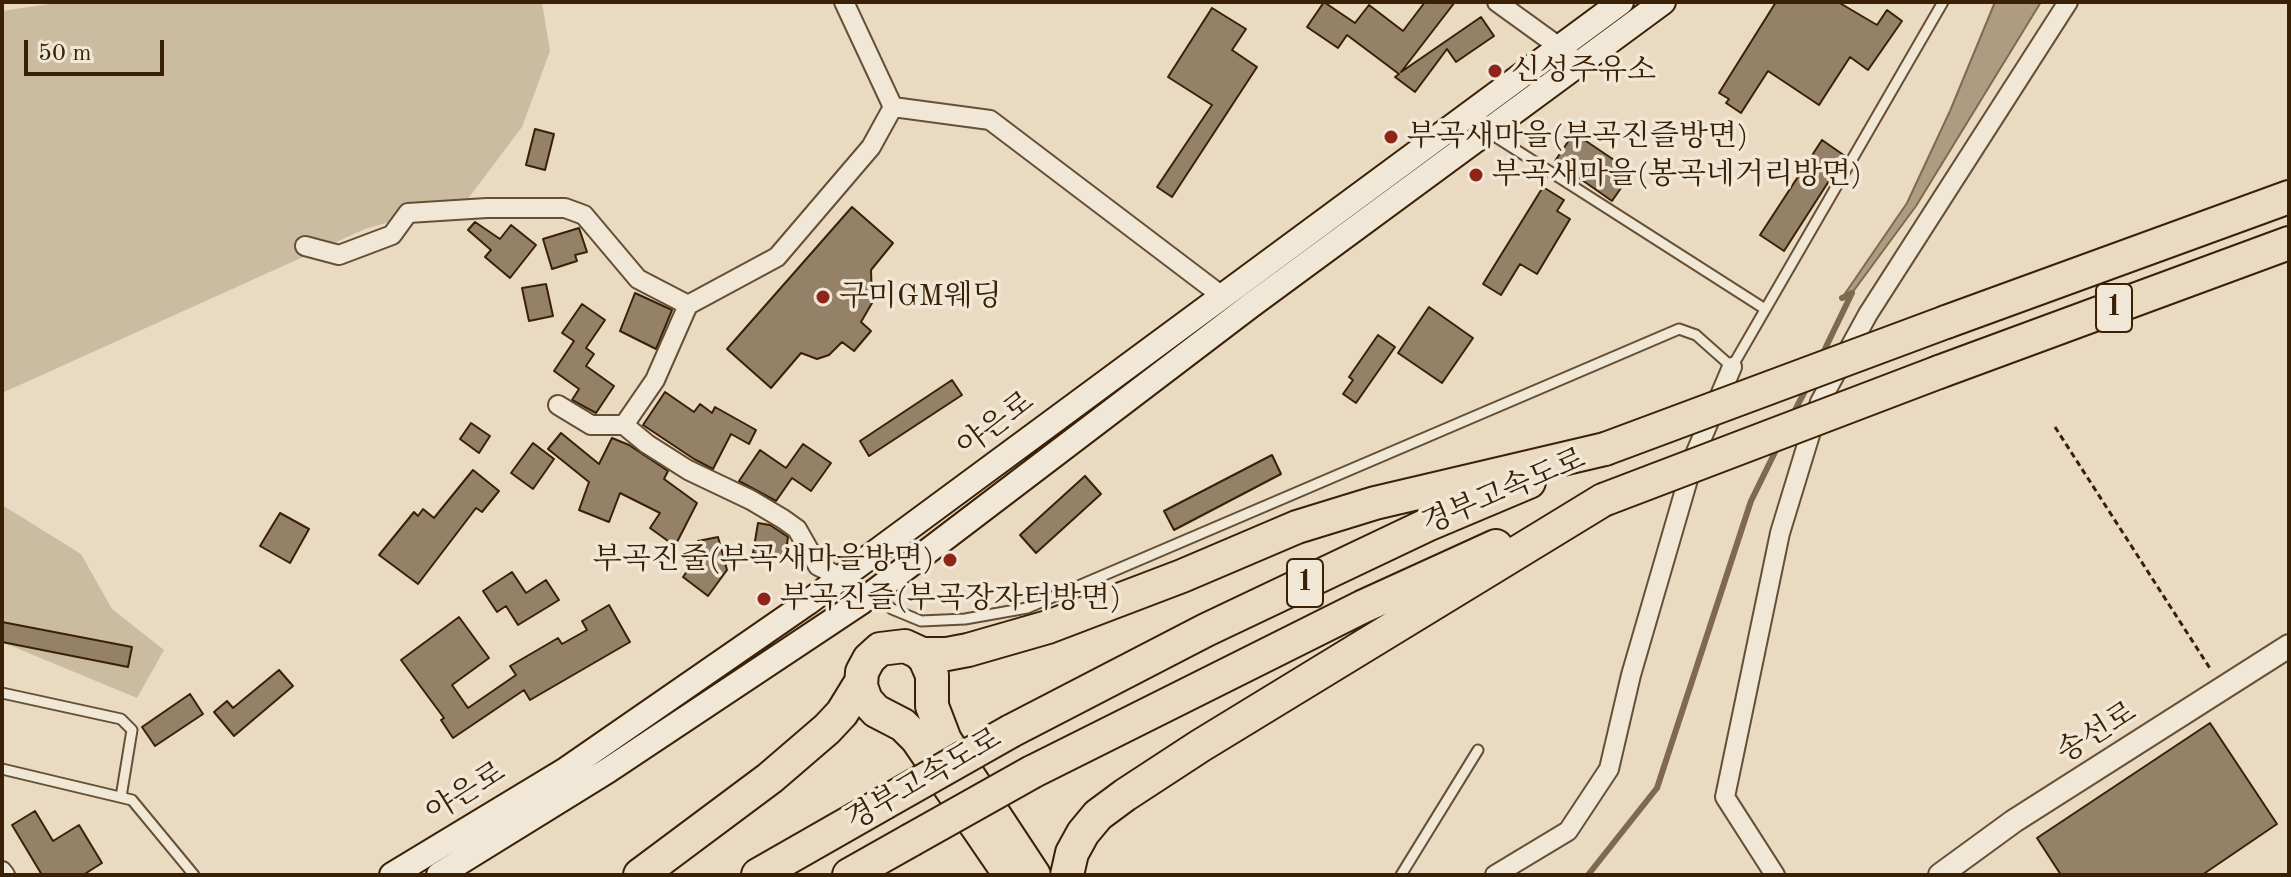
<!DOCTYPE html>
<html>
<head>
<meta charset="utf-8">
<style>
  body { margin:0 }
  #map { position:relative; width:2291px; height:877px; overflow:hidden; background:#e9dac1; font-family:"Old Standard TT",serif }
  canvas { display:block }
  .frame { position:absolute; inset:0; border:4px solid #3a2105; pointer-events:none }
  .scale { position:absolute; left:24px; top:40px; width:140px; height:36px; box-sizing:border-box; border:4px solid #3a2105; border-top:0; padding-left:10px; font-size:24px; line-height:28px; white-space:nowrap; color:#3a2105; -webkit-text-stroke:6px #f1e7d7; paint-order:stroke }
</style>
</head>
<body>
<div id="map">
<canvas width="2291" height="877"></canvas>
<div class="frame"></div>
<div class="scale">50 m</div>
</div>
<script>
const ctx = document.querySelector('canvas').getContext('2d');
ctx.lineJoin = 'round';
function fillPath(path, color) { ctx.fillStyle = color; ctx.fill(path, 'evenodd'); }
const poly = rows => new Path2D(rows.map(r => 'M' + r).join(''));
function strokePath(path, color, width, dash) { ctx.strokeStyle = color; ctx.lineWidth = width; ctx.lineCap = dash ? 'butt' : 'round'; ctx.setLineDash(dash || []); ctx.stroke(path); }
function drawText(font, color, halo, rows, align = 'center') {
  ctx.font = font + ' "Old Standard TT","Noto Serif KR",serif'; ctx.lineWidth = 7; ctx.setLineDash([]); ctx.textBaseline = 'middle'; ctx.strokeStyle = halo; ctx.fillStyle = color; for (const [text, x, y, turn = 0] of rows) {
    ctx.save(); ctx.translate(x, y); ctx.rotate((+turn || 0) * Math.PI / 180); ctx.textAlign = isNaN(turn) ? turn : align; if (halo) ctx.strokeText(text, 0, 0); ctx.fillText(text, 0, 0); ctx.restore();
  }
}
const green = poly([
  [63,2,542,2,550,51,522,127,467,200,365,229,2,393,2,11],
  [2,505,81,554,112,609,164,650,137,698,2,642]
]);
const water = poly([
  [1995,2,2041,2,1916,206,1852,293,1842,298,1907,203,1950,111,1995,2]
]);
const stream = poly([
  [1822,355,1852,293,1842,298],
  [1792,416,1807,387],
  [1588,875,1657,788,1751,501,1779,444]
]);
const building = poly([
  [1324,2,1355,23,1369,5,1403,31,1425,2,1455,2,1401,72,1481,17,1494,36,1456,62,1447,49,1415,92,1395,77,1399,74,1347,35,1338,48,1307,27,1324,2],
  [1776,2,1838,2,1877,25,1887,10,1902,21,1868,70,1850,57,1819,105,1768,71,1741,113,1726,103,1729,99,1719,93,1776,2],
  [1212,8,1246,29,1232,50,1257,67,1172,197,1157,187,1212,105,1168,77,1212,8],
  [535,129,554,134,545,170,526,165,535,129],
  [1574,133,1632,172,1612,201,1555,161,1574,133],
  [1822,140,1845,156,1784,251,1760,235,1822,140],
  [1543,187,1564,200,1557,211,1570,219,1537,274,1520,264,1501,295,1483,284,1543,187],
  [852,207,893,243,871,270,872,303,861,322,871,331,854,351,842,342,829,355,817,359,801,353,771,388,727,349,852,207],
  [475,222,500,239,511,225,536,245,510,278,485,257,491,250,468,230,475,222],
  [579,228,587,252,575,255,577,261,552,269,543,239,579,228],
  [546,284,553,316,529,321,522,288,546,284],
  [635,293,672,310,656,349,620,331,635,293],
  [582,304,605,320,586,348,594,354,586,366,614,386,596,413,572,400,579,389,554,371,574,341,562,333,582,304],
  [1429,307,1473,338,1442,383,1398,353,1429,307],
  [1378,335,1395,347,1356,403,1343,394,1353,380,1349,377,1378,335],
  [952,380,962,395,869,456,860,441,952,380],
  [665,392,694,412,700,404,712,413,715,407,756,430,749,444,731,434,713,469,694,459,643,425,665,392],
  [471,423,490,436,479,453,460,439,471,423],
  [561,433,599,464,612,438,629,445,668,471,664,479,697,503,675,546,650,528,660,513,620,493,609,522,579,510,589,482,548,449,561,433],
  [533,443,554,459,533,489,511,473,533,443],
  [803,444,831,463,811,491,792,478,776,501,739,481,760,450,786,468,803,444],
  [1272,455,1281,474,1174,530,1164,511,1272,455],
  [473,470,499,491,482,512,476,508,418,584,379,555,414,512,418,516,423,509,434,518,473,470],
  [1085,476,1101,494,1036,553,1020,535,1085,476],
  [280,513,309,529,290,563,260,546,280,513],
  [758,523,770,525,788,537,785,558,753,553,758,523],
  [718,537,727,570,708,596,683,577,695,560,688,555,698,541,718,537],
  [512,572,526,593,546,580,559,600,518,625,506,606,497,612,483,591,512,572],
  [609,605,630,642,530,700,524,690,453,738,441,720,444,718,401,660,459,617,489,658,452,685,468,708,516,675,510,666,558,638,562,644,587,630,582,621,609,605],
  [2,622,132,647,128,667,2,642,2,622],
  [279,670,293,686,234,736,214,712,227,701,233,708,279,670],
  [190,694,203,714,155,746,142,727,190,694],
  [2210,723,2277,824,2202,875,2061,875,2037,838,2210,723],
  [35,811,53,841,79,825,102,863,83,875,42,875,12,825,35,811]
]);
const path = poly([
  [2055,427,2211,670]
]);
const service = poly([
  [1488,132,1765,309],
  [843,579,881,600,892,609,921,621,965,619,1027,608,1679,329,1696,335,1732,367,1943,2],
  [2,693,121,719,132,730,121,797],
  [2,769,132,800,194,875],
  [1401,875,1478,750]
]);
const minor = poly([
  [844,2,893,107,990,120,1222,296],
  [1497,2,1569,54],
  [305,246,339,255,392,235,408,213,487,208,565,208,584,215,638,279,688,305,777,257,871,147,893,107],
  [558,405,591,425,624,425,647,444,688,470,751,500,783,519,797,529,818,566,842,578],
  [624,425,655,380,688,305],
  [2,871,5,875],
  [1495,875,1568,831,1609,769,1631,675,1696,452,1732,367],
  [1775,875,1725,797,1780,533,1820,402,1868,314,2068,2]
]);
const tertiary = poly([
  [1940,875,2014,821,2289,646]
]);
const secondary = poly([
  [392,875,564,771,807,603,1621,2],
  [439,875,607,771,861,602,1250,306,1663,2]
]);
const motorway = poly([
  [1946,322,2289,197],
  [1939,372,2289,243],
  [920,654,947,654,968,650,1048,627,1182,576,1297,527,1375,503,1605,449],
  [1011,731,1206,630,1427,525,1529,482],
  [1032,772,1362,607,1496,546],
  [640,875,770,778,827,729,842,713,861,682],
  [758,875,884,803],
  [849,875,911,840],
  [1010,875,917,739,903,725,876,711,866,700,861,686,862,672,869,659,880,649,905,646,918,652,925,659,932,675,932,706,945,740,1034,875],
  [1067,875,1072,853,1083,833,1098,815,1125,795,1200,746,1603,500]
]);
const motorwayBridge = poly([
  [1605,449,1946,322],
  [1603,500,1939,372],
  [884,803,1011,731],
  [911,840,1032,772]
]);
const markers = [
  [1495,71,8,"#8f2418"],
  [1391,137,8,"#8f2418"],
  [1476,175,8,"#8f2418"],
  [823,297,8,"#8f2418"],
  [950,560,8,"#8f2418"],
  [764,599,8,"#8f2418"]
];
const shields = [
  [2114,308,36],
  [1305,583,36]
];
const shieldNames = [
  ["1",2114,308],
  ["1",1305,583]
];
const poiNames = [
  ["신성주유소",1511,71],
  ["부곡새마을(부곡진즐방면)",1407,137],
  ["부곡새마을(봉곡네거리방면)",1492,175],
  ["구미GM웨딩",839,297],
  ["부곡진줄(부곡새마을방면)",934,560,"right"],
  ["부곡진즐(부곡장자터방면)",780,599]
];
const streetNames = [
  ["야은로",996,425,-37],
  ["경부고속도로",1504,492,-23],
  ["송선로",2097,733,-32],
  ["경부고속도로",924,780,-30],
  ["야은로",466,793,-32]
];
fillPath(green, '#cbbba1');
fillPath(water, '#ae9b81');
strokePath(water, '#806a4f', 2);
strokePath(stream, '#806a4f', 6);
fillPath(building, '#958167');
strokePath(building, '#3a2105', 2);
strokePath(service, '#664f34', 13);
strokePath(minor, '#664f34', 22);
strokePath(tertiary, '#664f34', 26);
strokePath(secondary, '#3a2105', 28);
strokePath(motorway, '#3a2105', 36);
strokePath(path, '#3a2105', 3, [6, 4]);
strokePath(service, '#f1e7d7', 9);
strokePath(minor, '#f1e7d7', 18);
strokePath(tertiary, '#f1e7d7', 22);
strokePath(secondary, '#f1e7d7', 24);
strokePath(motorway, '#e9dac1', 32);
strokePath(motorwayBridge, '#3a2105', 36, []);
strokePath(motorwayBridge, '#e9dac1', 32);
for (const [x, y, r, color] of markers) { const dot = new Path2D(); dot.arc(x, y, r, 0, 2 * Math.PI); ctx.fillStyle = color; ctx.fill(dot); strokePath(dot, '#f1e7d7', 3); }
for (const [x, y, w] of shields) { const box = new Path2D(); box.roundRect(x - w / 2, y - 24, w, 48, 6); ctx.fillStyle = '#f1e7d7'; ctx.fill(box); strokePath(box, '#3a2105', 2); }
drawText('bold 28px', '#3a2105', null, shieldNames);
drawText('30px', '#3a2105', '#f1e7d7', poiNames, 'left');
drawText('30px', '#3a2105', '#f1e7d7', streetNames);
</script>
</body>
</html>
